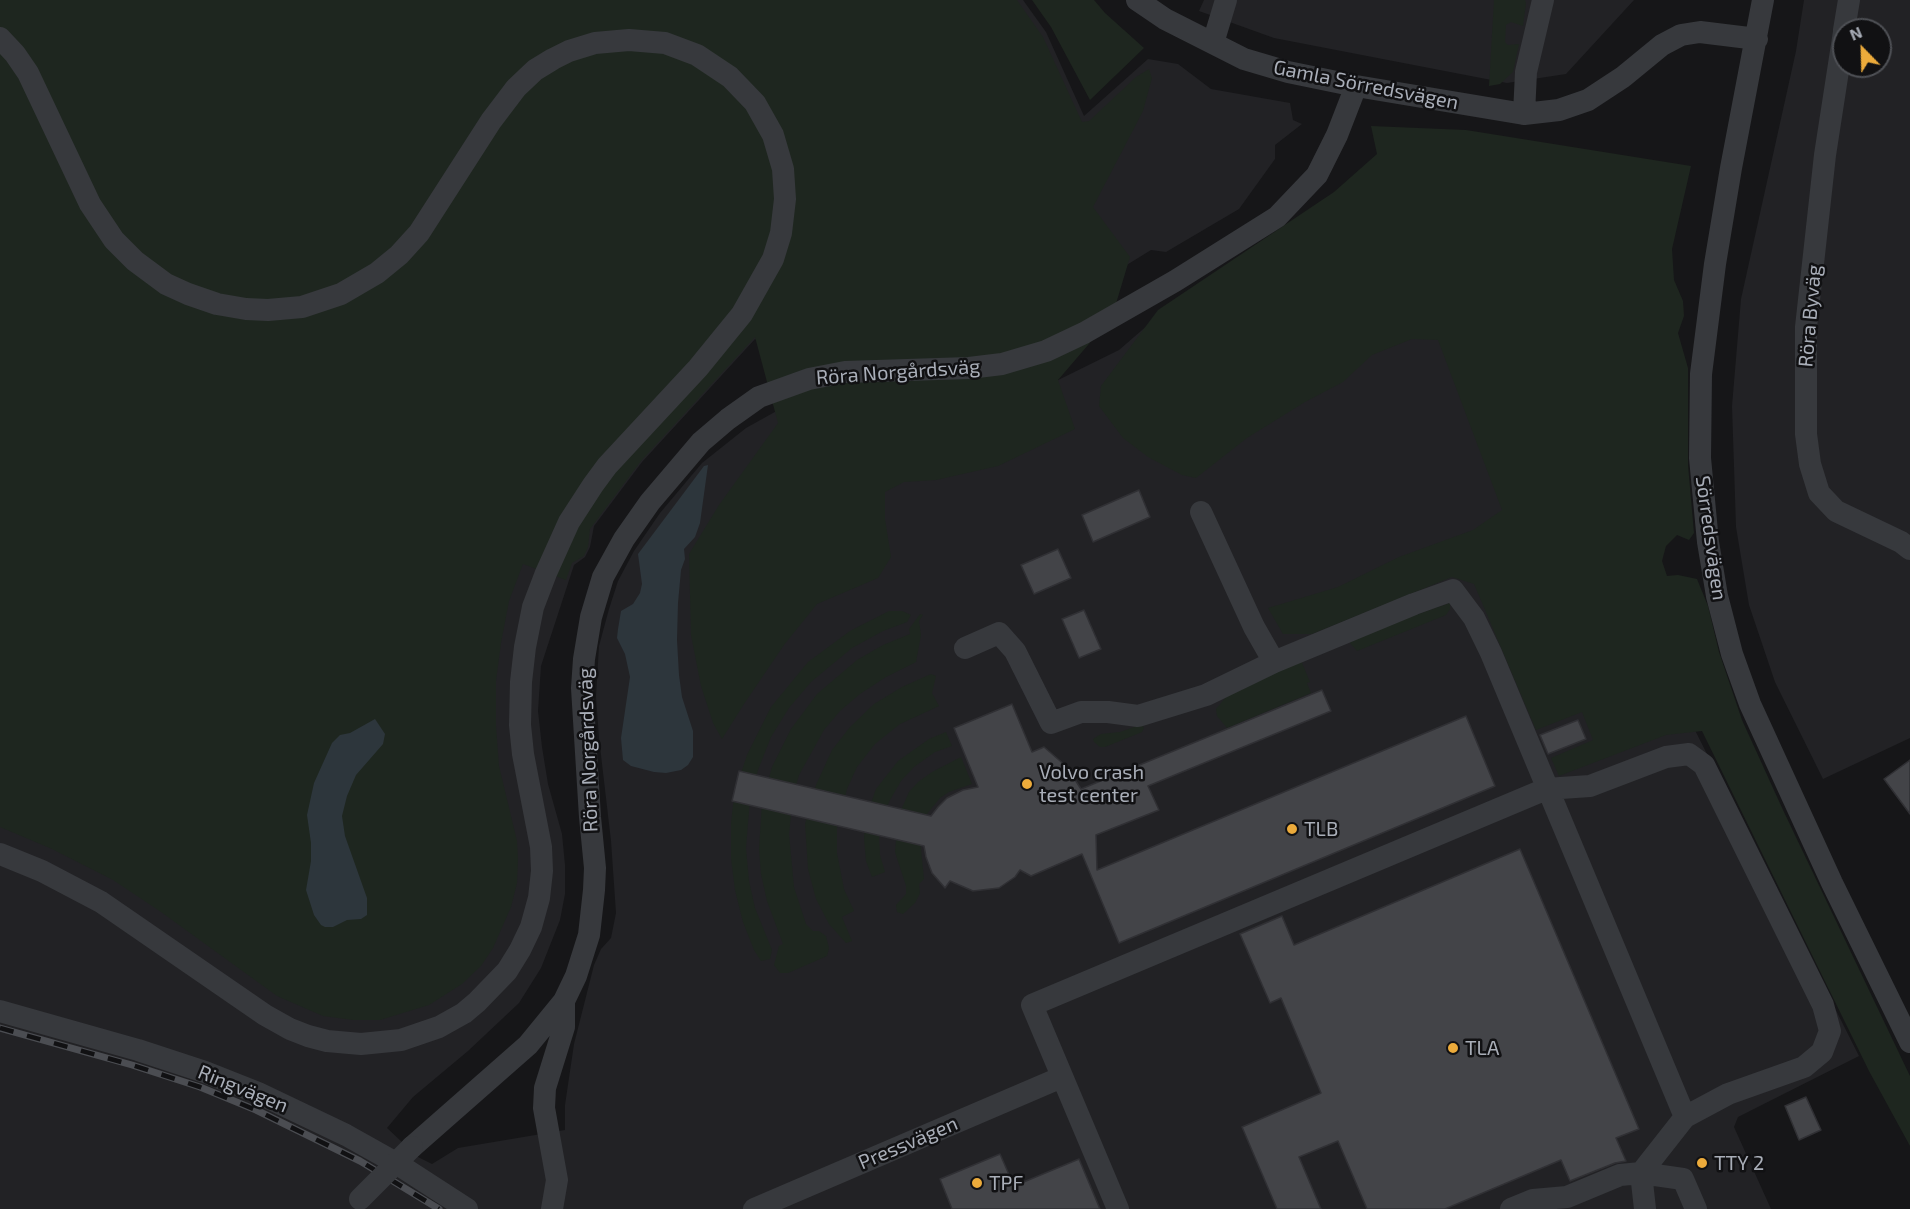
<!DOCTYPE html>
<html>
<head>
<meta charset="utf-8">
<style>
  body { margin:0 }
  #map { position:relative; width:1910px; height:1209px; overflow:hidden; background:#161618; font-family:"Exo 2",sans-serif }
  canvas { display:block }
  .north { position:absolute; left:1832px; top:18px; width:60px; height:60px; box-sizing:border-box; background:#111113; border:2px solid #4e5055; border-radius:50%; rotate:337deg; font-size:16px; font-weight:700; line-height:24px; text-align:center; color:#a9aeb8 }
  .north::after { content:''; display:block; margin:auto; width:21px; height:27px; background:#ecab3b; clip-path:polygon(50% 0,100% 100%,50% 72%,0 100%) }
</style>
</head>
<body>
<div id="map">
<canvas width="1910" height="1209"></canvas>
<div class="north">N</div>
</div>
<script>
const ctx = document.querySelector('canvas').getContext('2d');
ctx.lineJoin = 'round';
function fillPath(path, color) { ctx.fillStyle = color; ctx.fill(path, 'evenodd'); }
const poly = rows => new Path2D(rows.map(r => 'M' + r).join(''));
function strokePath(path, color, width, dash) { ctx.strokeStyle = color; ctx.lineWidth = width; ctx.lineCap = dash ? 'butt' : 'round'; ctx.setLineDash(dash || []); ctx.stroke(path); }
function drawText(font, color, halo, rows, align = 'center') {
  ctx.font = font + ' "Exo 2",sans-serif'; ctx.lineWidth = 5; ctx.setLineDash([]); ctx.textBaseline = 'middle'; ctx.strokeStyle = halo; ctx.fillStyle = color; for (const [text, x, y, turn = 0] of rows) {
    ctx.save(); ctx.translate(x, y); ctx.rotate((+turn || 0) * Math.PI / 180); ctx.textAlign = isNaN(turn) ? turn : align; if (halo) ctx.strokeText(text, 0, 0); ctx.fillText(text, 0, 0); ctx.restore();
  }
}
const built = poly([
  [0,0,1023,0,1046,32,1084,116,1148,59,1178,64,1211,89,1290,103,1293,120,1302,124,1275,145,1275,159,1239,209,1166,252,1151,250,1117,271,778,354,755,339,642,462,594,526,590,547,585,557,574,565,541,666,538,711,542,747,548,784,562,834,565,865,565,894,560,920,541,968,519,1003,468,1051,413,1097,387,1128,418,1157,432,1164,458,1148,565,1130,565,1105,574,1044,594,965,601,949,611,938,616,913,611,841,599,738,596,697,599,646,609,609,618,581,634,551,660,513,702,463,746,428,782,408,1044,387,1119,350,1156,318,1323,210,1384,155,1633,607,1859,1056,1738,1117,1734,1127,1771,1209,0,1209],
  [1204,0,1634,0,1566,74,1507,83,1274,38,1199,11],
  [1804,0,1910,0,1910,738,1823,779,1775,682,1749,605,1736,527,1732,406,1741,299,1796,51],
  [1844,30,1880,30,1880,66,1844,66]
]);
const green = poly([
  [0,0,1017,0,1043,37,1082,122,1089,121,1136,77,1149,69,1152,78,1143,111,1093,207,1130,257,1112,317,1058,380,1075,429,998,466,936,480,904,482,885,492,885,519,891,557,878,578,817,604,784,645,744,704,722,739,713,723,701,686,691,635,689,554,719,505,778,423,755,337,641,461,590,529,588,547,584,556,572,563,566,580,523,564,509,601,501,643,496,681,496,726,499,766,517,841,518,860,517,883,511,907,493,948,481,966,462,984,429,1005,380,1020,353,1020,323,1016,277,996,161,912,113,880,52,849,0,827],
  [1032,0,1094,0,1105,13,1144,48,1090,100,1051,27],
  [1494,0,1525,0,1526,3,1523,26,1511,22,1506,25,1505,42,1508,45,1519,44,1513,72,1500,84,1489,86],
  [1371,126,1466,130,1691,166,1672,249,1674,280,1683,301,1684,316,1678,333,1688,368,1688,465,1694,533,1689,540,1677,535,1666,546,1662,561,1667,576,1678,575,1697,579,1708,606,1719,652,1742,720,1783,810,1910,1076,1910,1146,1869,1071,1702,731,1666,735,1559,776,1551,758,1593,740,1582,712,1536,730,1474,584,1452,577,1312,634,1283,634,1268,608,1338,587,1399,557,1473,530,1502,510,1438,340,1412,339,1372,355,1343,382,1305,402,1247,438,1196,478,1182,475,1148,457,1123,438,1099,406,1101,386,1158,310,1334,192,1377,154],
  [1450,603,1450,609,1446,615,1357,651,1350,643,1352,637],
  [889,611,902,611,911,615,907,622,883,631,852,648,811,682,789,708,771,737,758,770,750,799,746,848,749,881,755,908,772,950,770,959,761,961,754,950,743,922,735,890,731,859,731,824,733,805,740,776,747,755,771,707,808,662,850,631],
  [920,614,923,615,919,621,921,635,916,662,886,677,860,694,840,711,824,730,799,775,793,796,789,834,794,887,806,924,813,931,819,931,826,936,829,948,827,956,788,973,780,973,774,965,779,946,783,944,767,901,761,874,759,849,762,803,772,767,791,729,817,694,857,660,883,645,910,634,909,629],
  [1300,658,1310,682,1307,683,1311,693,1227,728,1217,716,1216,709,1235,686],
  [931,674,936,676,932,693,939,706,900,724,875,744,857,767,847,789,837,828,837,853,844,889,854,911,842,917,852,941,846,943,829,924,816,899,808,869,805,824,816,785,832,750,850,727,874,704,902,687],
  [1140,725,1143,726,1144,728,1142,732,1105,747,1100,747,1094,742,1093,739,1101,734,1120,732],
  [946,732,952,746,935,752,914,767,901,781,890,800,883,815,879,838,880,855,885,872,872,877,866,861,864,838,866,817,876,789,898,761,929,739],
  [961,757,972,784,949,792,940,798,927,814,920,839,924,879,919,884,920,893,915,903,903,914,897,912,896,905,906,894,906,886,895,852,898,817,909,792,918,782,932,772]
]);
const water = poly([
  [708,465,700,523,695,537,684,549,685,559,681,570,678,603,677,640,679,675,682,697,693,731,693,757,688,765,681,770,666,773,654,772,631,766,623,760,621,738,630,677,625,654,617,638,618,629,621,611,633,604,640,593,642,584,638,554,704,466],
  [375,719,385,734,383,744,356,775,347,796,342,816,345,836,367,898,367,915,361,919,347,920,333,927,325,927,321,925,314,915,306,890,311,861,311,843,307,815,314,783,332,743,340,735,350,733]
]);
const building = poly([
  [1139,490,1150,517,1093,542,1082,515,1139,490],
  [1058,549,1071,578,1034,594,1021,565,1058,549],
  [1084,610,1101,649,1079,658,1062,619,1084,610],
  [1322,690,1331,711,1148,786,1159,810,1096,835,1097,870,1466,716,1495,786,1119,943,1082,854,1031,876,1020,870,1015,877,999,888,973,891,950,881,945,888,932,873,926,857,924,846,732,801,739,771,931,816,938,807,947,798,963,790,978,787,954,728,1012,704,1032,752,1044,747,1066,766,1081,789,1322,690],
  [1578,720,1586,739,1548,754,1540,735,1578,720],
  [1910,760,1910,814,1884,779,1910,760],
  [1520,849,1639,1129,1616,1138,1626,1161,1615,1163,1570,1181,1561,1160,1445,1209,1367,1209,1338,1141,1299,1157,1321,1209,1277,1209,1242,1127,1321,1093,1281,998,1270,1003,1240,934,1282,916,1294,945,1520,849],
  [1806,1097,1821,1130,1799,1140,1785,1106,1806,1097],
  [1000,1154,1014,1186,1079,1159,1100,1209,952,1209,940,1179,1000,1154]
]);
const minor = poly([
  [1137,0,1165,19,1244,59,1288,72,1356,86,1524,114,1559,110,1588,100,1623,77,1662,45,1681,35,1700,32,1757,39],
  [1763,0,1731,168,1715,264,1701,374,1700,458,1708,542,1717,596,1732,654,1750,704,1832,883,1910,1042],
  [1844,30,1849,0],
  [1844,32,1825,155,1806,327,1806,434,1810,464,1819,493,1836,511,1901,542,1910,549],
  [0,38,15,54,28,73,90,204,114,240,135,261,166,284,188,294,217,304,246,309,268,310,302,307,341,294,377,273,399,255,419,233,491,121,516,88,535,70,553,59,569,51,595,43,629,40,665,43,697,55,730,77,755,103,773,135,783,169,785,199,781,233,773,259,742,314,698,368,607,466,593,485,569,522,546,573,533,607,525,647,521,682,520,725,523,754,541,847,542,871,539,898,531,927,520,950,507,971,477,1002,464,1013,439,1027,401,1040,361,1044,327,1041,308,1036,290,1029,265,1015,101,902,42,871,0,854],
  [1213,43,1226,0],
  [1524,114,1526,72,1543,0],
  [1201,512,1254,627,1274,662],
  [965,648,999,633,1015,651,1051,723,1081,712,1108,712,1138,716,1206,695,1274,662,1414,604,1453,590,1474,618,1491,653,1685,1117],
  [0,1011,138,1050,205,1072,258,1093,346,1135,396,1163,467,1209],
  [412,1147,528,1045,564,1001,576,976,589,935,594,890,595,868,590,817,582,688,584,659,591,617,603,577,624,539,650,502,701,442,728,419,759,397,809,379,845,372,969,368,1002,364,1046,351,1084,333,1175,281,1277,217,1317,175,1337,135,1356,86],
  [552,1209,557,1180,544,1108,545,1088,564,1027,564,1001],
  [754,1209,1062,1077],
  [1118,1209,1032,1005,1546,789,1590,786,1666,757,1689,754,1704,765,1823,1005,1830,1031,1822,1052,1804,1067,1728,1094,1685,1117,1641,1173,1645,1209],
  [1511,1209,1533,1200,1567,1197,1620,1175,1641,1173,1683,1179,1696,1209]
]);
const rail = poly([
  [0,1028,132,1065,200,1087,256,1110,360,1161,439,1209]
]);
const minorBridge = poly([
  [360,1199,412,1147]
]);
const markers = [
  [1027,784,6,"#ecab3b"],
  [1292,829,6,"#ecab3b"],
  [1453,1048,6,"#ecab3b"],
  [1702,1163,6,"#ecab3b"],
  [977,1183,6,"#ecab3b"]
];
const streetNames = [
  ["Gamla Sörredsvägen",1366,85,11],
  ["Röra Byväg",1810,316,-85],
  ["Röra Norgårdsväg",898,372,-4],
  ["Sörredsvägen",1711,538,82],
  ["Röra Norgårdsväg",588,750,-92],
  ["Ringvägen",243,1089,22],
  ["Pressvägen",908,1143,-23]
];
const poiNames = [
  ["Volvo crash",1039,772],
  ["test center",1039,795],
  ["TLB",1304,829],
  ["TLA",1465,1048],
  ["TTY 2",1714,1163],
  ["TPF",989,1183]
];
fillPath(built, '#222225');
fillPath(green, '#1e261f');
fillPath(water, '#2d363c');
fillPath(building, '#434448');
strokePath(building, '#303034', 1.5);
strokePath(minor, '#37393d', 22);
strokePath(rail, '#4b4d52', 7);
strokePath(rail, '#111113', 4.5, [14]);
strokePath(minorBridge, '#37393d', 22);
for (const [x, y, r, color] of markers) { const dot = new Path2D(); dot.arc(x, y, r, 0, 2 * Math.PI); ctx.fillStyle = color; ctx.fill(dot); strokePath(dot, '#111113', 2); }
drawText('20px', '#a9aeb8', '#111113', streetNames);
drawText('20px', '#a9aeb8', '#111113', poiNames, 'left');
</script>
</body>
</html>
